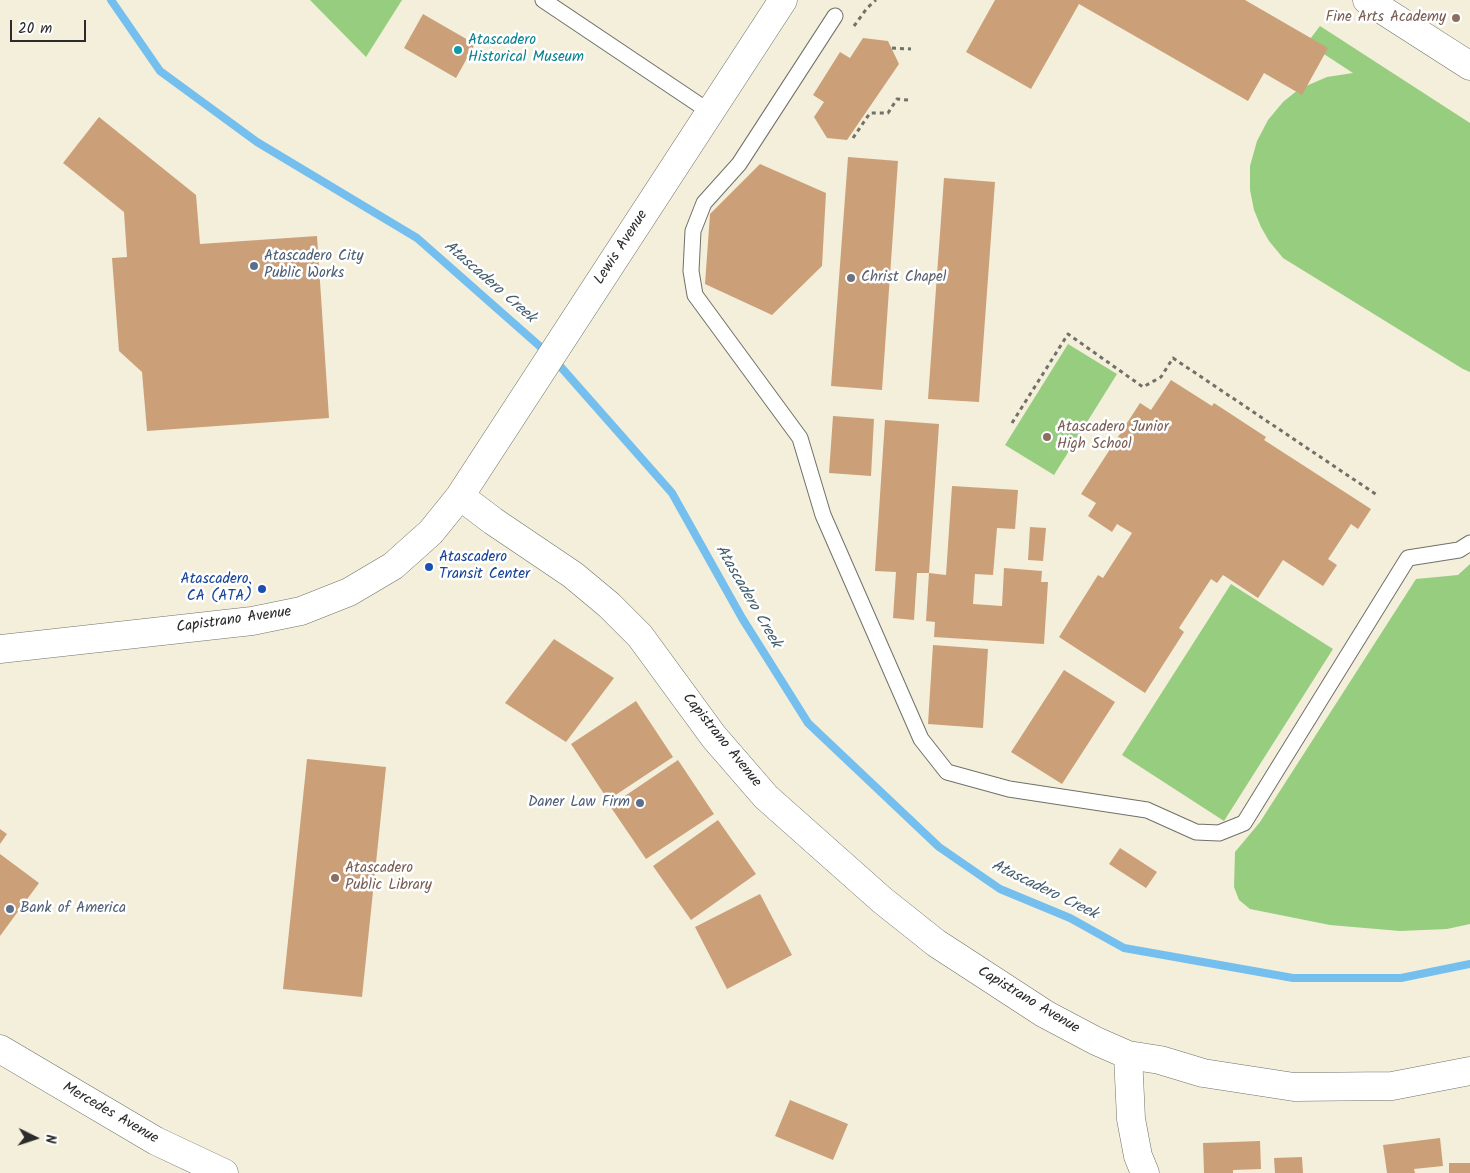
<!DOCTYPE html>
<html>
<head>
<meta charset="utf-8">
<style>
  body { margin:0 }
  #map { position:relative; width:1470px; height:1173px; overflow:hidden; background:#f3efdb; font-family:Kalam,sans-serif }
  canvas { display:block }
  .north { position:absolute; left:10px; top:1113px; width:50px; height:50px; -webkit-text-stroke:4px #fff; paint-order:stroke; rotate:94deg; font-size:14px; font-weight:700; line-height:20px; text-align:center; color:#2b2b2b }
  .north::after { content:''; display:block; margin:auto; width:18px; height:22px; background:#2b2b2b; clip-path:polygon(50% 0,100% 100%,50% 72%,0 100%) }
  .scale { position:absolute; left:10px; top:20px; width:76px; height:22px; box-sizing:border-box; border:2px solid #2b2b2b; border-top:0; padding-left:6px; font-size:15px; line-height:18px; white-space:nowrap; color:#2b2b2b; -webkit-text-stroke:4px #fff; paint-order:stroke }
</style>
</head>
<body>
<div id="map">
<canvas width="1470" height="1173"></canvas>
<div class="north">N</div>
<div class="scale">20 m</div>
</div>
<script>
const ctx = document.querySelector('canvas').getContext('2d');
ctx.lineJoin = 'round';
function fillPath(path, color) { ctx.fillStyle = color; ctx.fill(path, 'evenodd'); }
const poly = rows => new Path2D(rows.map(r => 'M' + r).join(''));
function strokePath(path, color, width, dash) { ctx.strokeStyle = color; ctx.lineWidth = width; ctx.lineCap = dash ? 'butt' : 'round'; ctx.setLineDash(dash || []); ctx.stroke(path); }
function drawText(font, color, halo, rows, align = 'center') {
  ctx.font = font + ' Kalam,sans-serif'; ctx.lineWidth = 5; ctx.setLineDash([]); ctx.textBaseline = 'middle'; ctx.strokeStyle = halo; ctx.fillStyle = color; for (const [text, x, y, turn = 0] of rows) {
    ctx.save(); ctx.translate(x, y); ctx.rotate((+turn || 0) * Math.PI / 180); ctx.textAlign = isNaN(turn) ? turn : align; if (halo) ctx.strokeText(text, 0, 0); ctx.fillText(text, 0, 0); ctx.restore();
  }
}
const green = poly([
  [310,0,402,0,366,57],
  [1320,26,1470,123,1470,372,1463,369,1283,258,1269,241,1261,227,1254,210,1250,190,1250,166,1257,141,1268,120,1283,102,1299,89,1327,77,1353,73,1307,43],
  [1068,344,1117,374,1054,475,1005,445],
  [1470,564,1470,924,1447,929,1400,931,1330,925,1250,909,1239,900,1234,887,1235,852,1260,822,1416,579,1458,575],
  [1231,584,1333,649,1224,821,1122,755]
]);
const stream = poly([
  [111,0,160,71,257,142,417,238,552,357,672,493,742,618,808,723,939,847,1000,889,1070,918,1124,948,1293,978,1401,978,1470,964]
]);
const building = poly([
  [995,0,1245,0,1328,48,1302,95,1264,73,1248,101,1079,4,1031,89,966,52],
  [423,14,475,44,456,78,404,48],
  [863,38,888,41,899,64,847,140,827,138,814,117,824,102,813,95,840,52,850,58],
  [99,117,196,195,200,244,317,236,329,418,147,431,142,372,119,351,112,258,127,257,124,212,63,163],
  [848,157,898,161,882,390,831,386],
  [760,164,826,193,822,266,772,315,705,284,710,214],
  [944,178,995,182,979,402,928,399],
  [1171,380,1212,406,1214,403,1266,437,1264,440,1371,509,1358,529,1351,524,1328,559,1337,565,1323,586,1283,560,1258,598,1223,575,1217,583,1211,579,1179,628,1184,632,1145,693,1059,637,1098,575,1103,578,1132,533,1117,524,1112,532,1088,516,1096,503,1081,494,1140,403,1151,410],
  [833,416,874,419,871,476,829,473],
  [885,420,939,424,929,573,917,573,914,620,893,618,896,572,875,571],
  [952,486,1018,490,1015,529,997,528,993,575,975,574,973,604,1002,606,1004,568,1042,571,1041,582,1048,582,1044,644,934,637,935,622,926,621,929,573,946,575],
  [1030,527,1046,528,1043,561,1028,560],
  [554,639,614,678,566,742,505,703],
  [933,645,988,649,983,728,928,724],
  [1064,670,1115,702,1062,784,1011,752],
  [636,701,673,757,608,800,571,744],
  [307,759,386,767,362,997,283,989],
  [678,760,714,814,646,859,610,806],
  [718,820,756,874,691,920,653,866],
  [0,829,7,834,0,844],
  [1120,848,1157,872,1146,888,1109,864],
  [0,854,39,883,0,936],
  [760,894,792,955,727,989,695,927],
  [790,1100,848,1124,833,1160,775,1136],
  [1440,1138,1443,1166,1414,1169,1415,1173,1387,1173,1383,1145],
  [1260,1141,1261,1169,1233,1170,1233,1173,1204,1173,1203,1143],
  [1302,1157,1303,1173,1275,1173,1274,1158],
  [1449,1163,1470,1163,1470,1173,1449,1173]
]);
const path = poly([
  [854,26,867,8,876,0],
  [892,48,911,49],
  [853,138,870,113,888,113,897,99,908,100],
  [1012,423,1068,334,1143,387,1161,377,1173,358,1377,495]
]);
const lane = poly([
  [543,0,710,112],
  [835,16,739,164,704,203,693,231,691,271,695,295,800,438,823,515,921,739,947,772,1009,789,1147,810,1196,832,1219,833,1244,823,1408,558,1459,550,1470,543]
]);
const street = poly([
  [1367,0,1470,66],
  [460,496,493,521,573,575,609,605,640,636,714,737,766,797,882,900,936,943,1045,1014,1096,1041,1128,1055,1160,1060,1203,1073,1294,1087,1392,1086,1470,1071],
  [0,649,252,621,301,611,349,592,393,566,431,532,460,496,783,0],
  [1128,1055,1131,1119,1138,1156,1145,1173]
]);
const primary = poly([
  [0,1049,156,1141,224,1173]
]);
const markers = [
  [1456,18,5,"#8d6e63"],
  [458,50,5,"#0f9aa8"],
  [254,266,5,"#5c6f8a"],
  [851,278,5,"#6b7280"],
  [1047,437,5,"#8d6e63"],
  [429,567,5,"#1a4fb4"],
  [262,589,5,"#1a4fb4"],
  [640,803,5,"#5c6f8a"],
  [335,878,5,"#8d6e63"],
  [10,909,5,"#5c6f8a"]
];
const educationNames = [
  ["Fine Arts Academy",1446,18,"right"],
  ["Atascadero Junior",1057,428],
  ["High School",1057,445],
  ["Atascadero",345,869],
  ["Public Library",345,886]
];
const cultureNames = [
  ["Atascadero",468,41],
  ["Historical Museum",468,58]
];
const streetNames = [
  ["Lewis Avenue",622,248,-57],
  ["Capistrano Avenue",234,621,-8],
  ["Capistrano Avenue",721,741,51],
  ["Capistrano Avenue",1028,1001,31],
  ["Mercedes Avenue",110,1114,30]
];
const serviceNames = [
  ["Atascadero City",264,257],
  ["Public Works",264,274],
  ["Daner Law Firm",630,803,"right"],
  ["Bank of America",20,909]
];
const worshipNames = [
  ["Christ Chapel",861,278]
];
const transitNames = [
  ["Atascadero",439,558],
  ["Transit Center",439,575],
  ["Atascadero,",252,580,"right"],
  ["CA (ATA)",252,597,"right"]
];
const waterNames = [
  ["Atascadero Creek",489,283,41],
  ["Atascadero Creek",747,597,60],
  ["Atascadero Creek",1044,891,26]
];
fillPath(green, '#97cd7f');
strokePath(stream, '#75bfee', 8);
fillPath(building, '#cba079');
strokePath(lane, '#717069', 17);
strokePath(street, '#717069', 29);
strokePath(primary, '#717069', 29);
strokePath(path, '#717069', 3, [4, 4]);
strokePath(lane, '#fff', 15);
strokePath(street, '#fff', 28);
strokePath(primary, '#fff', 28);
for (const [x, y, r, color] of markers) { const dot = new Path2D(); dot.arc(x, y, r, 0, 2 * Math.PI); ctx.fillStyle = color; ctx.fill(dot); strokePath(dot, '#fff', 2); }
drawText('15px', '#785e54', '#fff', educationNames, 'left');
drawText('15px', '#0d838f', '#fff', cultureNames, 'left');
drawText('15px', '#2b2b2b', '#fff', streetNames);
drawText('15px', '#4e5e75', '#fff', serviceNames, 'left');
drawText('15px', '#5b616d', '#fff', worshipNames, 'left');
drawText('15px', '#164399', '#fff', transitNames, 'left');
drawText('italic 16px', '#455f6f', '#fff', waterNames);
</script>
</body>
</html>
